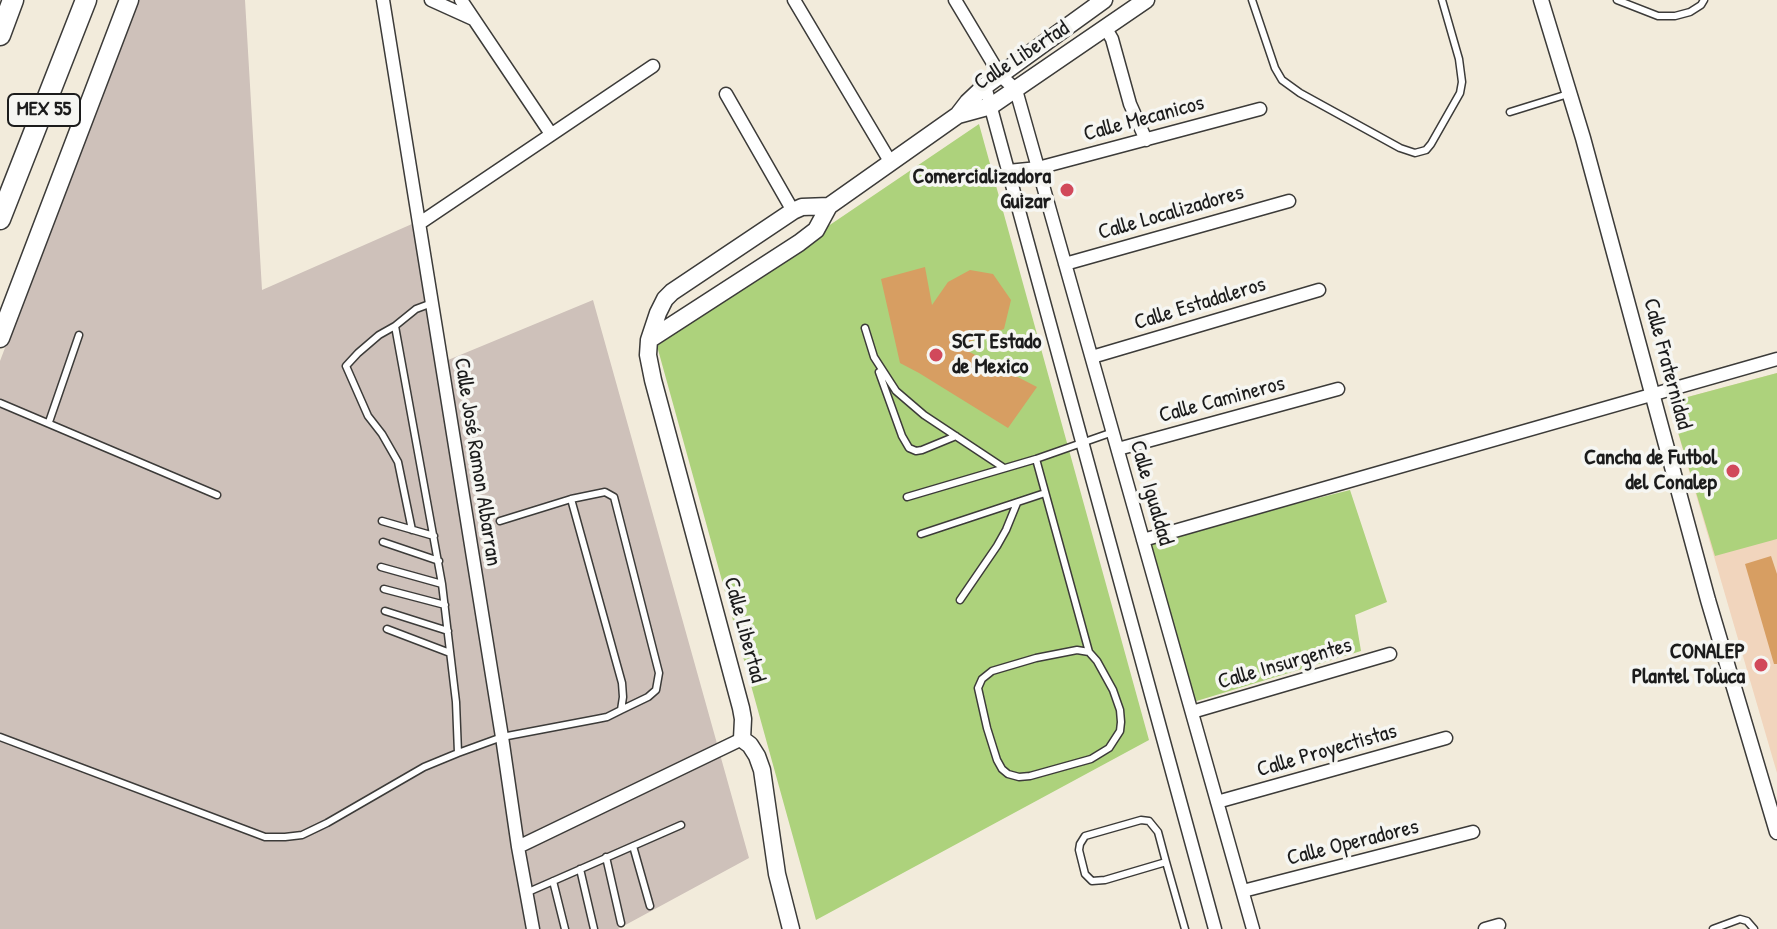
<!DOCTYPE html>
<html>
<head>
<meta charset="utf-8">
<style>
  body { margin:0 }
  canvas { display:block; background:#f2ebdb }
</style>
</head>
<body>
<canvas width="1777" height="929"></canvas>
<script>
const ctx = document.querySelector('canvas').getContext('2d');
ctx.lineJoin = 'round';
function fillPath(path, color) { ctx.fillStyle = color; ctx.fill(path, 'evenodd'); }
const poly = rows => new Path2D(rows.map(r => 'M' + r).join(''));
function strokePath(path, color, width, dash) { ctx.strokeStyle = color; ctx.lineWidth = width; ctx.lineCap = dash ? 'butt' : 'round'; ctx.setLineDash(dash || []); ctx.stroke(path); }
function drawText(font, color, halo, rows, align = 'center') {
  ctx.font = font + ' "Patrick Hand",sans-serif'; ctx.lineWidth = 7; ctx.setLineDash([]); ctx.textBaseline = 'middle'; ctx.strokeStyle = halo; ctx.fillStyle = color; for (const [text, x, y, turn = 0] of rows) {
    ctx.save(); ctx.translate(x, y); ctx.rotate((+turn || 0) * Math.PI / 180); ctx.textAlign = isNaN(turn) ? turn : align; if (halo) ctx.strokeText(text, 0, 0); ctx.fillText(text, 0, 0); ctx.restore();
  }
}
const built = poly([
  [1777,373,1777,773,1669,402]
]);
const industrial = poly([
  [137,0,245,0,262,290,412,224,436,365,593,300,749,858,618,929,0,929,0,361]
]);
const green = poly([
  [979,124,1149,740,816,920,657,346,812,237],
  [1777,373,1777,539,1715,556,1669,402],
  [1350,490,1387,602,1355,615,1361,651,1190,703,1144,542]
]);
const building = poly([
  [925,267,932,305,948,282,970,270,993,274,1011,300,1004,329,958,346,1037,387,1008,428,919,373,900,363,881,279],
  [1771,556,1777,574,1777,664,1774,664,1745,564]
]);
const service = poly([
  [1252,0,1275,68,1282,80,1300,93,1400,148,1415,153,1426,150,1431,144,1460,93,1462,82,1459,59,1442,0],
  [1617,0,1658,16,1675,16,1690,12,1701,5,1704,0],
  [1510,112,1568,94],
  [395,326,416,309,432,303],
  [865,328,874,357,896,391,924,415,1004,468],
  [879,372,902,436,909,448,916,451,922,450,956,436],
  [0,403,217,495],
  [49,422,79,335],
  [1036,459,1089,652,1097,661,1113,690,1120,710,1121,722,1120,731,1109,748,1091,759,1030,776,1019,777,1008,774,1002,769,997,760,987,728,978,688,982,679,992,671,1036,658,1077,650,1089,652],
  [907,497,1036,459,1113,432],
  [382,521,434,536],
  [500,521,571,499,605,492,614,497,659,673,656,690,648,697,621,710],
  [921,534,1045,493],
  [383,542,439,561],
  [381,567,442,584],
  [384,589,445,605],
  [960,600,997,546,1006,530,1017,503],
  [385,611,448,631],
  [387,629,450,653],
  [0,737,265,837,285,837,302,835,327,823,424,767,458,753,456,702,442,584,395,326,379,335,358,353,346,366,368,416,382,434,398,462,412,530],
  [458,753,502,737,597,719,607,717,621,710,623,697,622,683,571,499],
  [633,846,650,906],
  [606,857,621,923],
  [1166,862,1105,880,1092,881,1085,874,1079,850,1080,844,1085,836,1141,820,1149,821,1158,832,1166,862,1185,929],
  [580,869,594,929],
  [553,881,565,929],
  [526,893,681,825],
  [1713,929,1740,919,1747,921,1754,929]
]);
const minor = poly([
  [383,0,502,737,518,847,533,929],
  [431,0,473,19],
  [461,0,551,134],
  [794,0,891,163],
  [955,0,1000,75,1016,90,1253,929],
  [1105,27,1112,39,1130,104,1146,140],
  [985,86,1215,929],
  [726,94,793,211],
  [1008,171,1038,168,1260,109],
  [420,223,653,66],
  [1065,264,1289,201],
  [1092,357,1319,290],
  [1118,449,1338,389],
  [1143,540,1777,359],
  [1192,712,1390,654],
  [1217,802,1446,738],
  [518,847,742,739],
  [1243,891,1473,832],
  [1485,929,1499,925]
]);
const tertiary = poly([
  [1541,0,1583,138,1708,600,1777,832]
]);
const secondary = poly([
  [958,115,991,106,1146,0],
  [649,340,799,243,816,230,829,206,958,115,968,102,985,86,1104,0],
  [791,929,777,874,762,770,757,756,750,745,742,739,743,719,741,708,653,380,648,355,649,340,658,313,665,299,672,292,793,211,802,207,829,206]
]);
const primary = poly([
  [0,338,129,0]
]);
const trunk = poly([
  [0,35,13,0],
  [0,219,86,0]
]);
const markers = [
  [1067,190,8,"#d1495b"],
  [936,355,8,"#d1495b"],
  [1733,471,8,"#d1495b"],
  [1761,665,8,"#d1495b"]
];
const shields = [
  [44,110,72]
];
const shieldNames = [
  ["MEX 55",44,110]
];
const streetNames = [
  ["Calle Libertad",1022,56,-33],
  ["Calle Mecanicos",1144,119,-15],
  ["Calle Localizadores",1171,213,-16],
  ["Calle Estadaleros",1200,304,-17],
  ["Calle Fraternidad",1667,364,75],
  ["Calle Camineros",1222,400,-15],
  ["Calle José Ramon Albarran",477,462,81],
  ["Calle Igualdad",1151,493,74],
  ["Calle Libertad",744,630,75],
  ["Calle Insurgentes",1285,664,-16],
  ["Calle Proyectistas",1327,751,-16],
  ["Calle Operadores",1353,843,-14]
];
const poiNames = [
  ["Comercializadora",1051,177],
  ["Guizar",1051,202],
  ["SCT Estado",952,342,"left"],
  ["de Mexico",952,367,"left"],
  ["Cancha de Futbol",1717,458],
  ["del Conalep",1717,483],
  ["CONALEP",1745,652],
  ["Plantel Toluca",1745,677]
];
fillPath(built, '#f1d5bd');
fillPath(industrial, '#cec1ba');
fillPath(green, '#add27c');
fillPath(building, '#d79e62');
strokePath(service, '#3c3b39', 9);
strokePath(minor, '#3c3b39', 15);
strokePath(tertiary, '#3c3b39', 17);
strokePath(secondary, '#3c3b39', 19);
strokePath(primary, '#3c3b39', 21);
strokePath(trunk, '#3c3b39', 23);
strokePath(service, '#fff', 6);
strokePath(minor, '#fff', 12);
strokePath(tertiary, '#fff', 14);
strokePath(secondary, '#fff', 16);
strokePath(primary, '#fff', 18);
strokePath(trunk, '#fff', 20);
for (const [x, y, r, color] of markers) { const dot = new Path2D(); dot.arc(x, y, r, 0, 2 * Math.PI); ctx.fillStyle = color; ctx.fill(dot); strokePath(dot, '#f6f6f2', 3); }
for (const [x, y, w] of shields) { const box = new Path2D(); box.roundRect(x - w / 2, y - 16, w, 32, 6); ctx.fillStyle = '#f6f6f2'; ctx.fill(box); strokePath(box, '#1c1c1c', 2); }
drawText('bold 20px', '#1c1c1c', null, shieldNames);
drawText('22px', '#1c1c1c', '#f6f6f2', streetNames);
drawText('bold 22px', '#1c1c1c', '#f6f6f2', poiNames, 'right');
</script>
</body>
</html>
